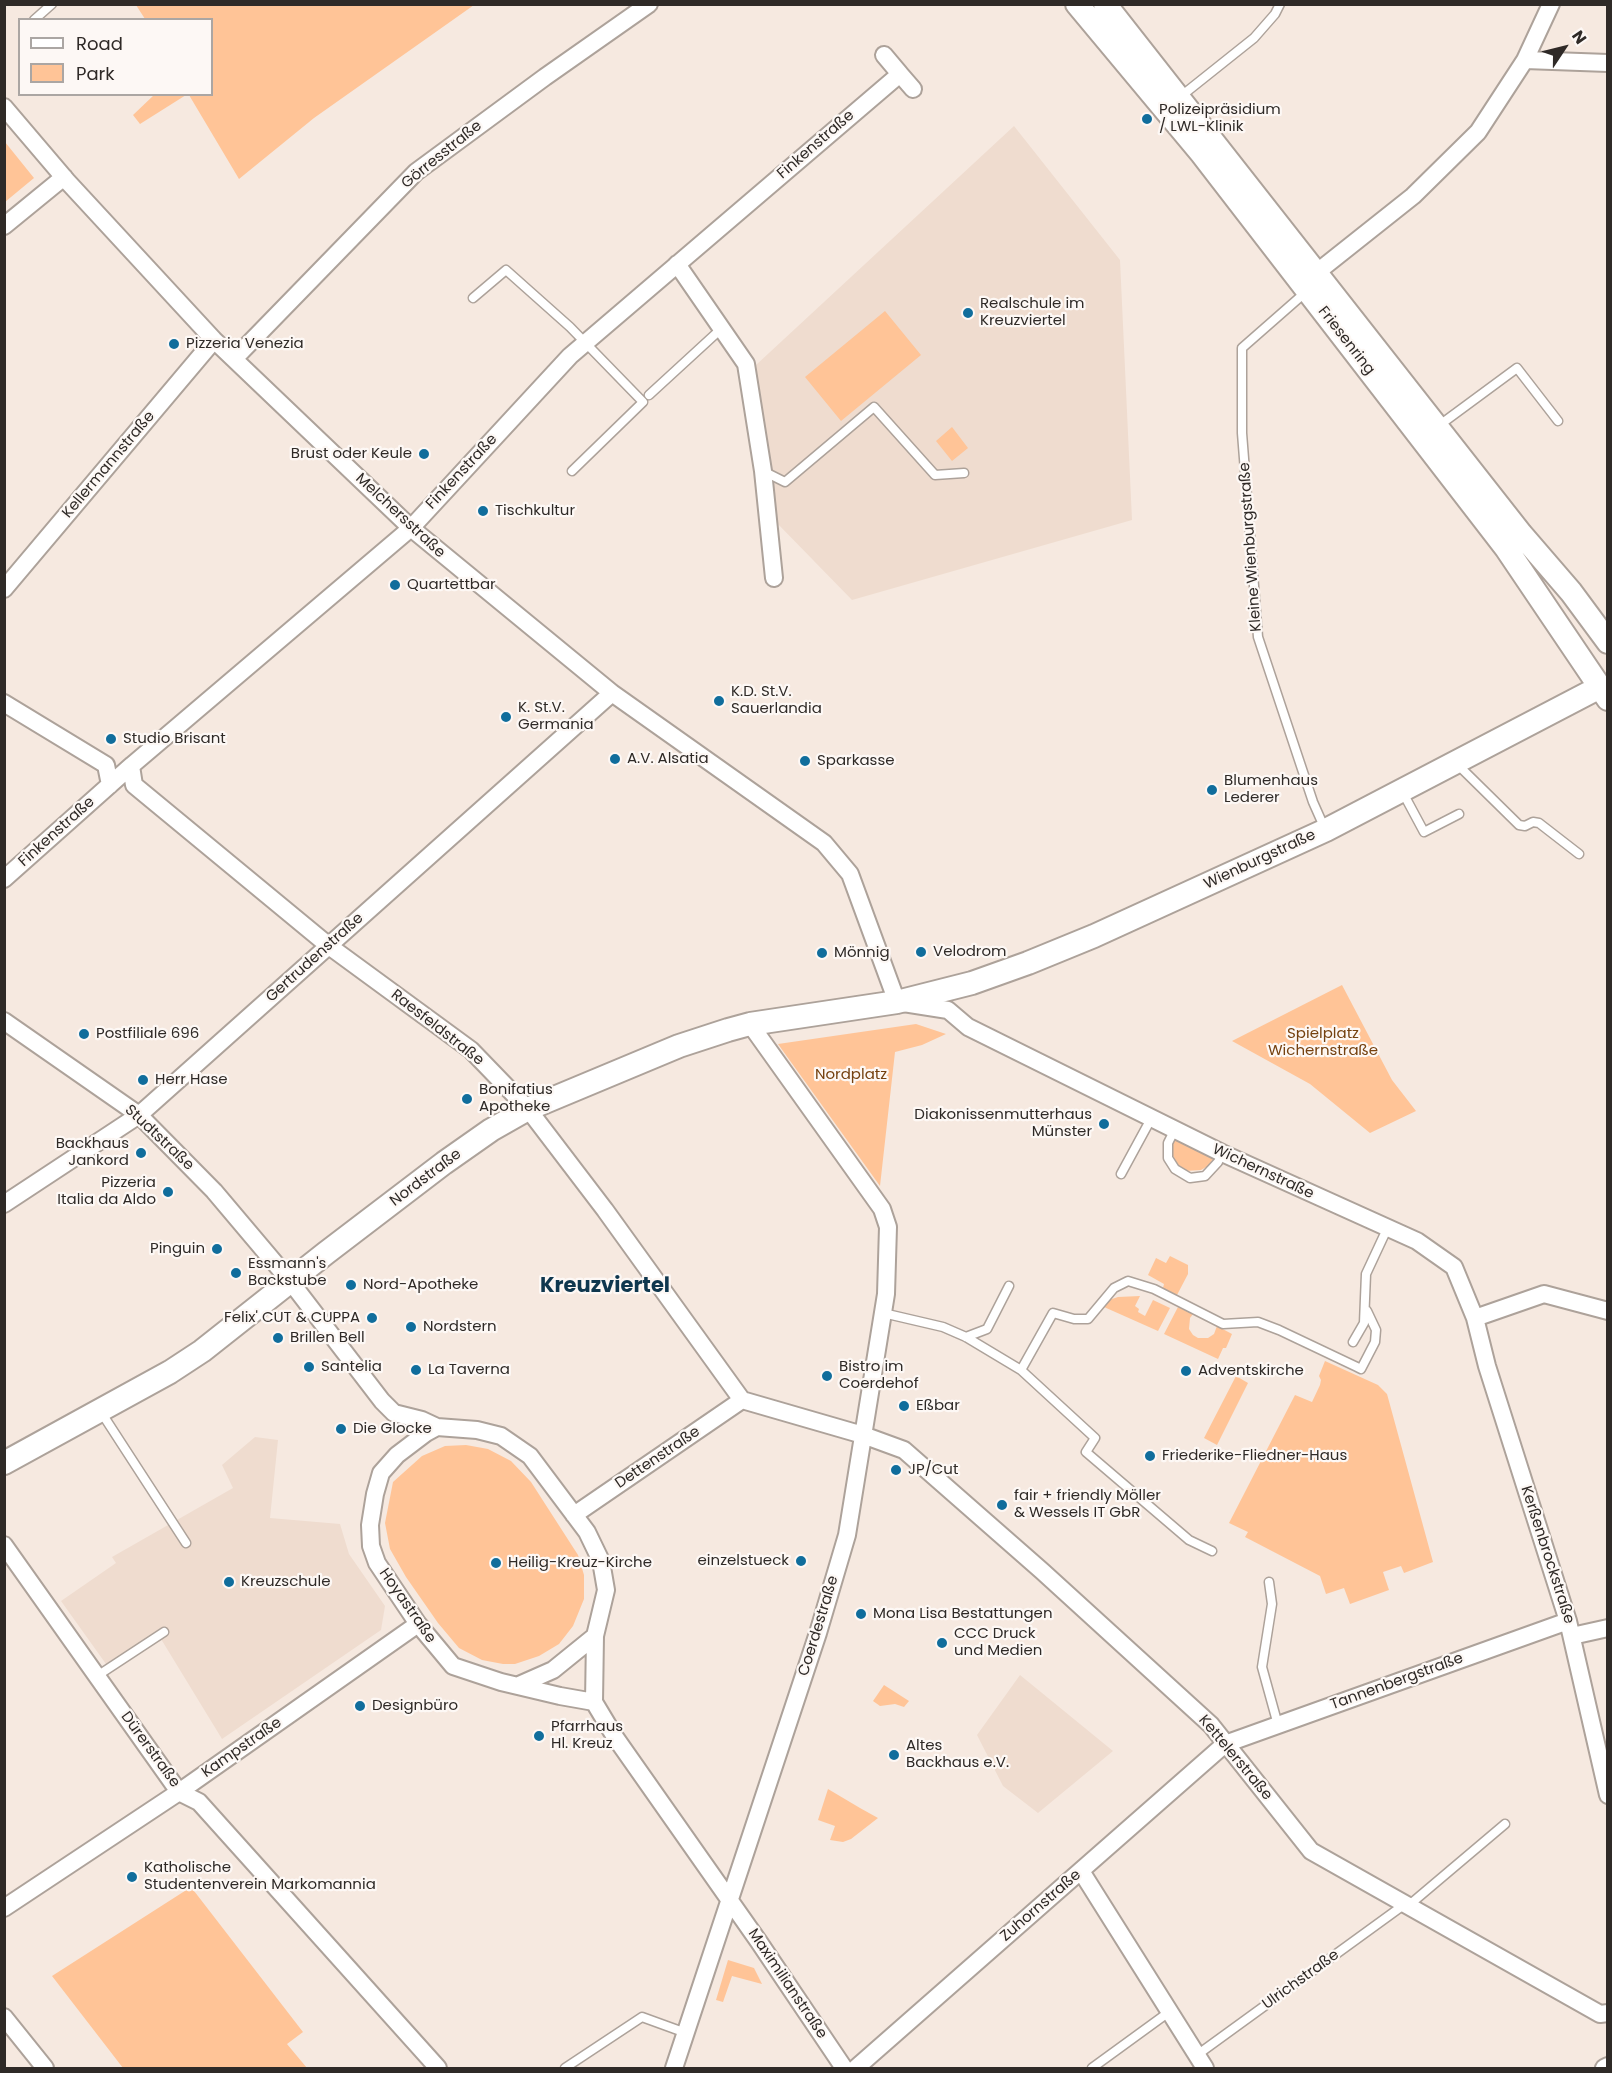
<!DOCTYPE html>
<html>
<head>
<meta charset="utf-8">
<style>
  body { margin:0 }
  #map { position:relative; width:1612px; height:2073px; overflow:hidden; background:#f6e9e0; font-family:Poppins,sans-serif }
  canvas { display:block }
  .frame { position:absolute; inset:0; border:6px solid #2f2a27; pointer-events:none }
  .legend { position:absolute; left:18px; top:18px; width:195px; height:78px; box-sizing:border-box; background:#fdf8f5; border:2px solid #aba6a3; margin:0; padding:8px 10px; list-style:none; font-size:18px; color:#2f2a27 }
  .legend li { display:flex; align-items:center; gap:12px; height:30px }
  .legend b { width:30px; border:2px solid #aba6a3 }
  .north { position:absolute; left:1534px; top:18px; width:60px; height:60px; -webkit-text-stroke:4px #fdf8f5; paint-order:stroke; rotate:55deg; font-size:16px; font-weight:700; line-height:24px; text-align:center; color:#2f2a27 }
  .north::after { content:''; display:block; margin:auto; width:21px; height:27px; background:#2f2a27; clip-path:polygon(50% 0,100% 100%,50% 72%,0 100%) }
</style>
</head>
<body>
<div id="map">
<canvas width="1612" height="2073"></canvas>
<div class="frame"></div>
<ul class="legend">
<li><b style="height:8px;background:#fff"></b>Road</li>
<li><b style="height:16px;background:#ffc497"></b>Park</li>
</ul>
<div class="north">N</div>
</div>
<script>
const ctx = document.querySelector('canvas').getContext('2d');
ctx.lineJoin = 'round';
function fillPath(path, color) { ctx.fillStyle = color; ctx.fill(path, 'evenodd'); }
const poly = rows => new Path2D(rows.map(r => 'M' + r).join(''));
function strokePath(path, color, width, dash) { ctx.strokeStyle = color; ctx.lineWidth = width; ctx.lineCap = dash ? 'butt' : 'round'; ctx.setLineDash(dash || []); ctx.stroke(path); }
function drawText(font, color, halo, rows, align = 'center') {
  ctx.font = font + ' Poppins,sans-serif'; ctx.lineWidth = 4.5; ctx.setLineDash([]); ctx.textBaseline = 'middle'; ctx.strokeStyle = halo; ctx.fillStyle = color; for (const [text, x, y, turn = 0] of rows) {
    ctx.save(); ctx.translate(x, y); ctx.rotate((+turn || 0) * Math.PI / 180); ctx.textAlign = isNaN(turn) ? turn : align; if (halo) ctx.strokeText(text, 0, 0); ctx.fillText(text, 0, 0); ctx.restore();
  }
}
const built = poly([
  [1014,126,1120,260,1132,520,852,600,775,521,756,365],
  [255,1437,278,1440,270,1518,340,1524,349,1554,385,1606,381,1630,222,1739,161,1639,111,1671,61,1601,116,1563,112,1557,233,1488,222,1465],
  [1020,1675,1113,1751,1038,1813,1003,1786,977,1735]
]);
const green = poly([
  [136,5,474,5,314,118,239,179,189,95,212,94,212,20,145,19],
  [154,95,186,95,140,124,133,115],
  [5,142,34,178,5,202,4,202],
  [885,311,921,355,841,421,805,377],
  [952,427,968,448,952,461,936,441],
  [1342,985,1392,1080,1416,1111,1370,1133,1310,1084,1232,1041],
  [916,1024,946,1034,922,1045,895,1052,880,1186,778,1044],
  [1175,1138,1213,1159,1208,1166,1201,1170,1185,1171,1179,1167,1171,1152,1172,1145],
  [1170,1256,1188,1265,1188,1274,1177,1295,1163,1288,1164,1284,1148,1275,1156,1258,1166,1263],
  [1140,1296,1135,1306,1139,1309,1138,1312,1145,1316,1153,1300,1170,1308,1158,1331,1104,1307,1109,1300,1118,1297],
  [1178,1307,1193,1314,1190,1318,1189,1329,1193,1335,1198,1338,1208,1338,1214,1334,1217,1326,1232,1334,1226,1348,1223,1348,1218,1359,1164,1334],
  [1325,1361,1378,1385,1387,1394,1433,1562,1404,1573,1401,1566,1383,1572,1389,1590,1350,1604,1344,1588,1326,1594,1320,1576,1245,1537,1248,1532,1229,1523,1295,1395,1312,1402,1320,1385,1321,1380,1319,1376],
  [1236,1376,1248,1383,1217,1445,1204,1438],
  [466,1445,488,1449,511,1461,531,1482,578,1555,584,1575,584,1599,573,1626,559,1644,539,1656,515,1664,503,1664,482,1660,459,1648,438,1623,406,1577,390,1549,385,1523,393,1482,422,1456,445,1446],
  [884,1685,909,1701,904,1707,895,1704,880,1706,873,1701],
  [828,1789,860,1808,878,1818,851,1839,843,1842,830,1840,835,1826,818,1820],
  [191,1887,303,2032,287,2044,307,2068,123,2068,52,1976],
  [728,1960,754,1968,762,1984,732,1976,723,2002,716,2000]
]);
const lane = poly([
  [34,20,52,4],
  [1180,97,1254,38,1275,14,1280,4],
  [1307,291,1242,348,1242,433,1258,637,1313,802,1325,829],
  [473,298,506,270,570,327,643,402,572,471],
  [649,395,722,328],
  [1437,427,1517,368,1558,421],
  [763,471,785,482,874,407,935,475,964,473],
  [1457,764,1519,825,1525,826,1533,822,1539,823,1579,854],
  [1402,791,1424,832,1459,814],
  [1175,1129,1168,1143,1168,1158,1175,1169,1190,1178,1205,1176,1218,1162,1222,1153],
  [1121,1174,1152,1117],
  [883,1313,943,1327,966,1337,1021,1370,1095,1438,1086,1452,1189,1540,1212,1551],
  [966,1337,987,1329,1009,1286],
  [1353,1342,1364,1323,1366,1274,1387,1229],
  [1357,1367,1361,1369,1375,1342,1376,1330,1367,1311],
  [1021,1370,1053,1313,1074,1319,1088,1319,1114,1288,1128,1281,1154,1289,1223,1324,1258,1322,1279,1330,1357,1367],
  [101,1412,186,1543],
  [1269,1582,1272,1604,1262,1667,1278,1725],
  [97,1676,164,1632],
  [1408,1906,1505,1824],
  [1197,2055,1405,1904],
  [565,2068,642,2017,686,2033],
  [1092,2068,1169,2012]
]);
const street = poly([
  [1525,60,1608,63],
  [900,74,913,89],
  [4,107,67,181,214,340,411,528,612,693,824,843,850,874,897,1002,948,1010,968,1027,1222,1153,1417,1241,1454,1267,1475,1318,1487,1366,1568,1621,1608,1795],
  [4,226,64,177],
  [677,264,746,364,763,471,774,578],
  [1316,273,1413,196,1478,132,1525,60,1551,4],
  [234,359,416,172,545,77,649,4],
  [4,589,214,340],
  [4,703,106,765,110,785],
  [131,766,134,785,329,946,471,1050,528,1109,605,1210,742,1400,863,1435,904,1450,1042,1571,1211,1725,1311,1851,1600,2014,1608,2013],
  [4,879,131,766,411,528,570,356,900,74,884,55],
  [4,1021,139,1115,214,1191,290,1281,382,1401,394,1413,422,1420,437,1427],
  [4,1204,139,1115,612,693],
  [1475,1318,1544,1294,1608,1311],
  [574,1515,742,1400],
  [4,1545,179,1792,199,1802,438,2068],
  [1572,1636,1608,1628],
  [519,1685,553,1670,595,1636],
  [594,1702,560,1696,501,1682,453,1666,418,1624,377,1563,371,1546,370,1525,375,1494,381,1473,397,1455,426,1433,437,1427,477,1430,501,1436,530,1456,587,1532,601,1561,606,1590,595,1636,594,1702,615,1737,759,1942,844,2068],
  [1081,1871,1205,2068],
  [4,1908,179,1792,418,1624],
  [4,2017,45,2068],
  [674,2068,818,1633,847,1535,886,1294,888,1227,882,1209,750,1024],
  [856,2068,1225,1744,1568,1621],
  [1604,2068,1608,2066]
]);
const secondary = poly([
  [1077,4,1202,154,1506,548,1608,699],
  [1105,4,1521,534,1571,592,1608,642],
  [4,1463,170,1372,202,1351,326,1253,444,1163,491,1130,528,1109,679,1046,728,1030,750,1024,897,1002,972,983,1028,963,1094,936,1326,830,1600,687]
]);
const markers = [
  [1147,119,6,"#106d9c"],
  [968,313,6,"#106d9c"],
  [174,344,6,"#106d9c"],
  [424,454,6,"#106d9c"],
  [483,511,6,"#106d9c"],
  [395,585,6,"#106d9c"],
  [719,701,6,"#106d9c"],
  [506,717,6,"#106d9c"],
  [111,739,6,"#106d9c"],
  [615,759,6,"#106d9c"],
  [805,761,6,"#106d9c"],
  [1212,790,6,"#106d9c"],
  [921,952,6,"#106d9c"],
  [822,953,6,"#106d9c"],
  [84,1034,6,"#106d9c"],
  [143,1080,6,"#106d9c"],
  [467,1099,6,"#106d9c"],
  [1104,1124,6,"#106d9c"],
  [141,1153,6,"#106d9c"],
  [168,1192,6,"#106d9c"],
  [217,1249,6,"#106d9c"],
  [236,1273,6,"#106d9c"],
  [351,1285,6,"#106d9c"],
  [372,1318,6,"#106d9c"],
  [411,1327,6,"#106d9c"],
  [278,1338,6,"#106d9c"],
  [309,1367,6,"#106d9c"],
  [416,1370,6,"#106d9c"],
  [1186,1371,6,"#106d9c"],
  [827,1376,6,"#106d9c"],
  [904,1406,6,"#106d9c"],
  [341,1429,6,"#106d9c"],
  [1150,1456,6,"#106d9c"],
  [896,1470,6,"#106d9c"],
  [1002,1505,6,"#106d9c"],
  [801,1561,6,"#106d9c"],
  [496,1563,6,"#106d9c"],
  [229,1582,6,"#106d9c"],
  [861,1614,6,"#106d9c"],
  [942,1643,6,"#106d9c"],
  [360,1706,6,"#106d9c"],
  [539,1736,6,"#106d9c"],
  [894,1755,6,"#106d9c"],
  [132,1877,6,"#106d9c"]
];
const poiNames = [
  ["Polizeipräsidium",1159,110],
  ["/ LWL-Klinik",1159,127],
  ["Realschule im",980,304],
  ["Kreuzviertel",980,321],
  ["Pizzeria Venezia",186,344],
  ["Brust oder Keule",412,454,"right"],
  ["Tischkultur",495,511],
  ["Quartettbar",407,585],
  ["K.D. St.V.",731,692],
  ["Sauerlandia",731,709],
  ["K. St.V.",518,708],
  ["Germania",518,725],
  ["Studio Brisant",123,739],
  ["A.V. Alsatia",627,759],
  ["Sparkasse",817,761],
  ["Blumenhaus",1224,781],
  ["Lederer",1224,798],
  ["Velodrom",933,952],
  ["Mönnig",834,953],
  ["Postfiliale 696",96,1034],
  ["Herr Hase",155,1080],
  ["Bonifatius",479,1090],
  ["Apotheke",479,1107],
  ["Diakonissenmutterhaus",1092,1115,"right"],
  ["Münster",1092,1132,"right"],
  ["Backhaus",129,1144,"right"],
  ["Jankord",129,1161,"right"],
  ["Pizzeria",156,1183,"right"],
  ["Italia da Aldo",156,1200,"right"],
  ["Pinguin",205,1249,"right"],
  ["Essmann's",248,1264],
  ["Backstube",248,1281],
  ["Nord-Apotheke",363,1285],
  ["Felix' CUT & CUPPA",360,1318,"right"],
  ["Nordstern",423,1327],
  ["Brillen Bell",290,1338],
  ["Santelia",321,1367],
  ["Bistro im",839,1367],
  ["Coerdehof",839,1384],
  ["La Taverna",428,1370],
  ["Adventskirche",1198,1371],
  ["Eßbar",916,1406],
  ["Die Glocke",353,1429],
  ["Friederike-Fliedner-Haus",1162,1456],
  ["JP/Cut",908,1470],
  ["fair + friendly Möller",1014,1496],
  ["& Wessels IT GbR",1014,1513],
  ["einzelstueck",789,1561,"right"],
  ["Heilig-Kreuz-Kirche",508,1563],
  ["Kreuzschule",241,1582],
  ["Mona Lisa Bestattungen",873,1614],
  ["CCC Druck",954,1634],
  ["und Medien",954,1651],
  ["Designbüro",372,1706],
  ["Pfarrhaus",551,1727],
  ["Hl. Kreuz",551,1744],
  ["Altes",906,1746],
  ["Backhaus e.V.",906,1763],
  ["Katholische",144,1868],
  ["Studentenverein Markomannia",144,1885]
];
const streetNames = [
  ["Finkenstraße",816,145,-41],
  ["Görresstraße",442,155,-39],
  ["Friesenring",1346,341,52],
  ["Kellermannstraße",109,465,-50],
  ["Finkenstraße",462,472,-47],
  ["Melchersstraße",400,516,43],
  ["Kleine Wienburgstraße",1251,547,-94],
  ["Finkenstraße",57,832,-42],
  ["Wienburgstraße",1260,860,-25],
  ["Gertrudenstraße",315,958,-42],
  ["Raesfeldstraße",437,1028,38],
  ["Studtstraße",159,1138,43],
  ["Wichernstraße",1263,1172,25],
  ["Nordstraße",426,1178,-37],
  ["Dettenstraße",658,1458,-34],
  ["Kerßenbrockstraße",1547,1555,72],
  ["Hoyastraße",407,1606,55],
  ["Coerdestraße",819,1626,-73],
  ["Tannenbergstraße",1397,1682,-20],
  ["Kampstraße",242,1748,-35],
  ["Dürerstraße",150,1750,54],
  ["Kettelerstraße",1235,1758,50],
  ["Zuhornstraße",1041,1906,-41],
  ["Ulrichstraße",1301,1980,-36],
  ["Maximilianstraße",787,1984,56]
];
const parkNames = [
  ["Spielplatz",1323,1034],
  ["Wichernstraße",1323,1051],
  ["Nordplatz",851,1075]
];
const districtNames = [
  ["Kreuzviertel",605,1287]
];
fillPath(built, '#efdccf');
fillPath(green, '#ffc497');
strokePath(lane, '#ada29a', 11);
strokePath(street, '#ada29a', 20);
strokePath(secondary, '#ada29a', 26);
strokePath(lane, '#fff', 8);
strokePath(street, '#fff', 16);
strokePath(secondary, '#fff', 22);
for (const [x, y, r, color] of markers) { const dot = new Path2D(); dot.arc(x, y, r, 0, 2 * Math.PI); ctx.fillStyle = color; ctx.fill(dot); strokePath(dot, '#fdf8f5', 2); }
drawText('15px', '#2f2a27', '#fdf8f5', poiNames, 'left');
drawText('15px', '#2f2a27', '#fdf8f5', streetNames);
drawText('15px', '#75410f', '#fdf8f5', parkNames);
drawText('bold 21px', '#0f374e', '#fdf8f5', districtNames);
</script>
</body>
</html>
